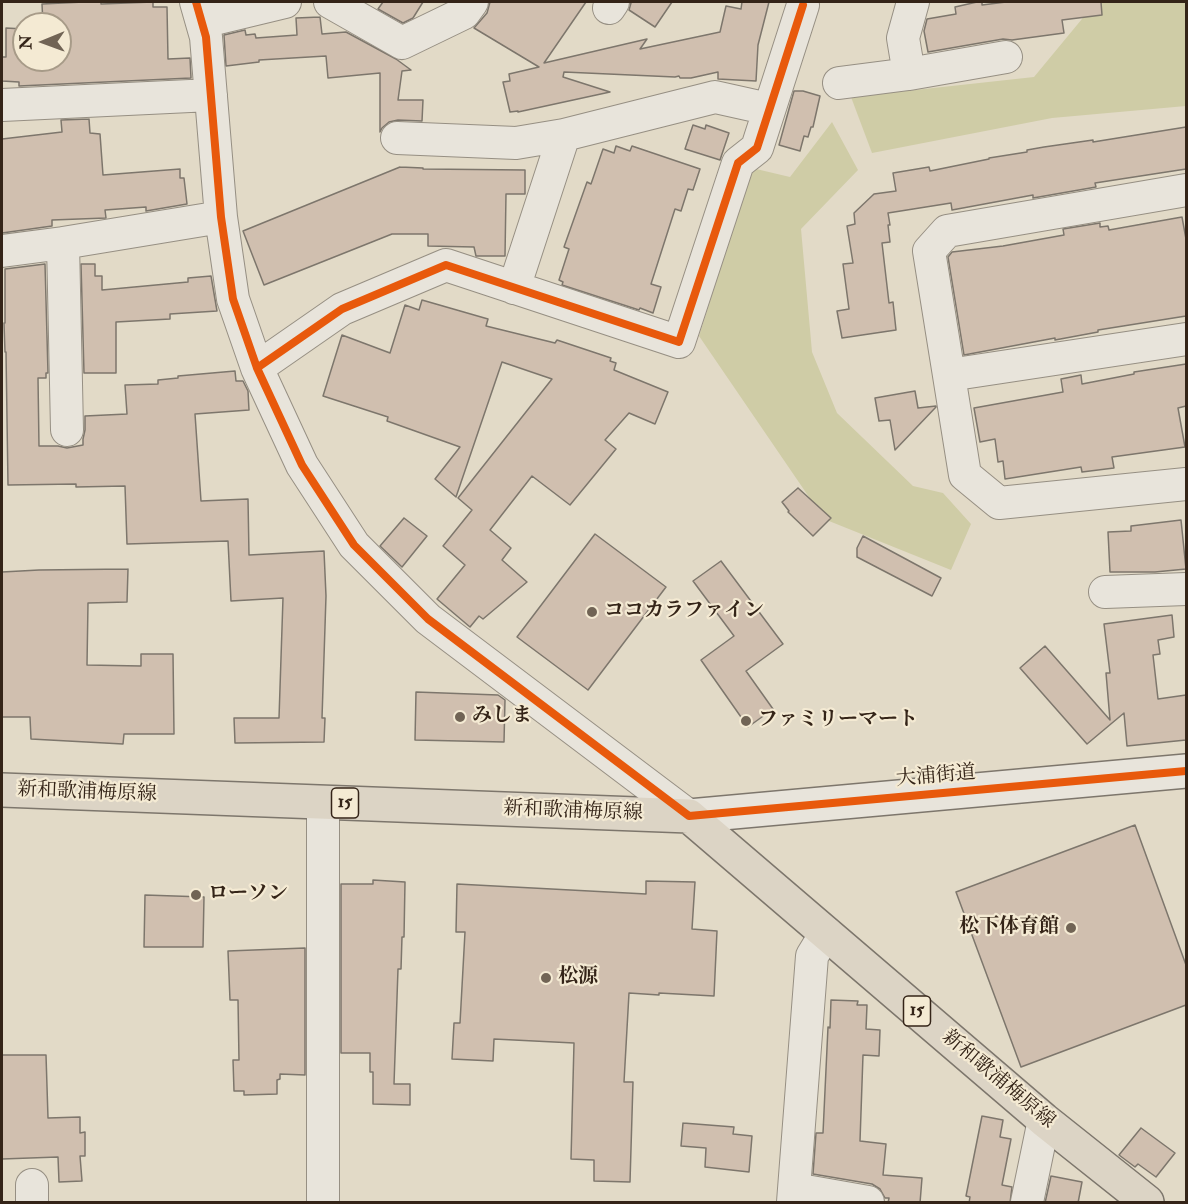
<!DOCTYPE html>
<html>
<head>
<meta charset="utf-8">
<style>
  body { margin:0 }
  #map { position:relative; width:1188px; height:1204px; overflow:hidden; background:#e2dac7; font-family:"IM FELL Double Pica",serif }
  canvas { display:block }
  .frame { position:absolute; inset:0; border:3px solid #342418; pointer-events:none }
  .north { position:absolute; left:12px; top:12px; width:60px; height:60px; box-sizing:border-box; background:#f4ead3; border:2px solid #a79b88; border-radius:50%; rotate:269deg; font-size:16px; font-weight:700; line-height:24px; text-align:center; color:#342418 }
  .north::after { content:''; display:block; margin:auto; width:21px; height:27px; background:#716455; clip-path:polygon(50% 0,100% 100%,50% 72%,0 100%) }
</style>
</head>
<body>
<div id="map">
<canvas width="1188" height="1204"></canvas>
<div class="frame"></div>
<div class="north">N</div>
</div>
<script>
const ctx = document.querySelector('canvas').getContext('2d');
ctx.lineJoin = 'round';
function fillPath(path, color) { ctx.fillStyle = color; ctx.fill(path, 'evenodd'); }
const poly = rows => new Path2D(rows.map(r => 'M' + r).join(''));
function strokePath(path, color, width, dash) { ctx.strokeStyle = color; ctx.lineWidth = width; ctx.lineCap = dash ? 'butt' : 'round'; ctx.setLineDash(dash || []); ctx.stroke(path); }
function drawText(font, color, halo, rows, align = 'center') {
  ctx.font = font + ' "IM FELL Double Pica","Noto Serif JP",serif'; ctx.lineWidth = 4.5; ctx.setLineDash([]); ctx.textBaseline = 'middle'; ctx.strokeStyle = halo; ctx.fillStyle = color; for (const [text, x, y, turn = 0] of rows) {
    ctx.save(); ctx.translate(x, y); ctx.rotate((+turn || 0) * Math.PI / 180); ctx.textAlign = isNaN(turn) ? turn : align; if (halo) ctx.strokeText(text, 0, 0); ctx.fillText(text, 0, 0); ctx.restore();
  }
}
const green = poly([
  [1096,2,1186,2,1186,106,1052,118,872,153,851,97,1034,77],
  [832,122,858,170,801,229,812,352,837,413,913,486,943,493,971,524,951,570,824,519,699,336,752,168,790,177]
]);
const building = poly([
  [84,2,101,2,101,4,153,2,153,7,167,7,168,59,190,58,191,78,19,86,19,82,2,81,2,57,6,57,6,28,24,29,24,60,60,60,60,24,43,24,42,4,84,2],
  [383,2,423,2,413,18,403,23,378,9,383,2],
  [490,2,586,2,544,63,647,39,640,49,720,32,726,6,741,9,742,2,769,2,758,45,756,81,718,79,718,72,691,78,680,78,679,76,675,77,564,72,563,77,610,92,518,112,518,111,510,112,503,82,510,81,509,74,539,67,474,28,487,13,490,2],
  [977,2,982,2,982,5,1006,2,1101,2,1102,15,1062,20,1064,33,1012,40,1003,39,928,52,924,31,927,19,956,14,955,7,977,2],
  [631,3,631,2,672,2,655,27,629,10,631,3],
  [320,17,322,34,346,32,396,59,411,70,402,71,398,100,423,100,422,121,398,120,389,122,382,128,380,132,380,73,328,78,326,56,259,60,259,62,226,66,224,35,245,30,246,35,255,34,256,38,297,35,296,18,320,17],
  [794,91,803,91,820,96,813,127,811,127,808,137,804,136,800,151,779,145,794,91],
  [89,119,90,133,100,134,103,175,180,169,180,178,184,178,187,204,146,211,146,207,105,210,106,218,52,220,52,226,2,233,2,139,62,132,61,120,89,119],
  [693,125,705,129,706,125,729,133,720,160,685,149,693,125],
  [1186,127,1186,169,1095,183,1096,187,1033,198,1033,195,952,210,951,203,888,213,890,225,888,225,890,242,882,243,889,303,893,302,896,330,842,338,837,311,849,309,843,264,853,263,847,226,855,224,854,213,874,194,896,191,893,173,929,167,930,171,989,159,989,158,1027,152,1027,150,1044,147,1093,140,1093,142,1186,127],
  [616,146,630,151,632,146,700,169,693,190,688,189,681,211,675,209,651,284,661,287,653,313,640,308,639,310,562,285,563,282,559,280,569,249,564,247,587,182,591,184,603,149,614,153,616,146],
  [400,167,423,168,423,169,525,170,525,194,506,194,505,256,476,256,474,247,428,246,428,234,392,234,264,285,243,231,400,167],
  [1182,217,1186,239,1186,316,1098,330,1098,332,1055,340,1055,338,964,355,948,257,952,252,1003,246,1064,235,1063,229,1100,223,1100,227,1108,226,1109,230,1182,217],
  [45,264,48,373,46,373,46,378,38,378,39,446,58,446,67,448,83,445,83,439,85,430,85,416,127,414,125,385,158,384,158,380,178,378,178,376,235,371,236,381,243,381,248,391,249,410,195,414,201,501,248,499,249,555,324,551,326,596,322,718,325,718,324,742,235,743,234,718,279,718,283,598,231,601,228,541,127,544,125,486,76,487,76,484,8,485,6,352,5,352,4,323,5,323,5,269,45,264],
  [81,264,95,264,95,276,102,276,102,290,188,282,188,278,211,276,217,311,170,314,170,319,116,322,116,373,84,373,81,264],
  [422,300,488,319,486,326,555,343,557,340,611,358,610,361,616,363,614,370,668,392,655,424,629,413,605,440,616,449,570,505,532,476,490,530,511,548,502,560,527,582,483,619,479,616,470,627,437,599,465,565,443,546,472,510,458,498,552,379,502,362,456,497,435,479,460,447,387,421,388,417,323,396,342,335,390,353,405,305,419,310,422,300],
  [1186,364,1186,406,1178,408,1185,447,1112,457,1114,468,1082,472,1081,467,1005,479,1003,461,998,462,995,439,980,442,974,408,1063,392,1061,379,1081,375,1082,384,1134,374,1134,372,1186,364],
  [915,391,918,408,936,406,936,407,895,450,890,420,879,421,875,398,915,391],
  [798,488,831,518,813,536,788,512,789,511,782,502,798,488],
  [404,518,427,536,402,567,380,546,404,518],
  [1181,520,1186,569,1155,572,1110,572,1108,532,1131,531,1131,526,1181,520],
  [595,534,666,587,588,690,517,637,595,534],
  [863,536,941,578,932,596,857,557,857,548,863,536],
  [721,561,783,644,746,671,773,709,748,727,701,660,734,636,693,581,721,561],
  [128,569,127,602,88,603,87,665,141,666,141,654,173,654,174,734,124,734,123,744,31,739,30,717,2,717,2,572,39,570,128,569],
  [1172,615,1174,637,1158,640,1160,654,1153,655,1158,699,1186,695,1186,740,1127,746,1124,713,1087,744,1020,668,1045,646,1110,720,1106,673,1110,673,1104,624,1172,615],
  [416,692,498,695,505,700,504,742,415,740,416,692],
  [1135,825,1186,965,1186,1005,1021,1067,956,892,1135,825],
  [373,880,405,882,404,937,402,937,401,969,398,969,394,1084,410,1084,410,1105,373,1104,373,1072,370,1072,370,1053,341,1053,341,884,373,884,373,880],
  [646,881,695,882,692,929,717,931,714,996,659,993,659,995,629,993,624,1082,633,1082,630,1182,594,1181,594,1160,571,1159,574,1043,494,1039,493,1061,452,1059,454,1023,460,1023,465,932,456,932,457,884,646,894,646,881],
  [145,895,204,897,203,947,144,947,145,895],
  [305,948,305,1075,280,1074,280,1079,277,1080,277,1094,244,1095,244,1091,234,1091,233,1060,239,1060,238,1000,230,1000,228,951,305,948],
  [831,1000,858,1001,857,1005,867,1005,866,1029,880,1030,879,1056,863,1055,860,1141,886,1144,883,1175,922,1178,920,1203,888,1203,889,1198,885,1198,880,1189,872,1184,813,1174,816,1133,823,1133,828,1027,830,1028,831,1000],
  [2,1055,46,1055,48,1118,80,1117,80,1133,85,1132,85,1156,80,1156,82,1181,59,1182,58,1157,2,1159,2,1055],
  [982,1116,1003,1120,1000,1137,1011,1139,1002,1185,1012,1187,1010,1203,969,1203,970,1197,966,1196,982,1116],
  [683,1123,734,1127,733,1134,752,1136,749,1172,705,1167,706,1148,681,1146,683,1123],
  [1141,1128,1175,1153,1156,1177,1138,1164,1135,1167,1119,1155,1141,1128],
  [1051,1176,1082,1182,1078,1203,1045,1203,1051,1176]
]);
const street = poly([
  [196,2,206,37,221,217,233,299,257,368,302,465,354,545,428,619,689,816],
  [330,2,402,43,464,13,472,2],
  [609,8,613,2],
  [202,22,285,2],
  [909,74,903,38,913,2],
  [839,83,909,74,1006,57],
  [2,105,211,95],
  [397,138,516,143,564,135,715,97,769,109],
  [1186,190,947,231,929,251,965,475,999,503,1186,484],
  [2,251,63,243],
  [514,288,564,135],
  [257,368,342,309,446,265,679,342,738,163,757,148,803,5],
  [949,375,1186,339],
  [67,430,63,243,221,217],
  [1105,592,1186,589],
  [32,1185,32,1202],
  [794,1189,868,1202],
  [323,1202,323,802],
  [793,1202,812,956,826,933],
  [1027,1202,1044,1120]
]);
const secondary = poly([
  [689,816,1186,771]
]);
const primary = poly([
  [2,790,689,816,1044,1120,1147,1202]
]);
const cycleway = poly([
  [196,2,206,37,221,217,233,299,257,368,302,465,354,545,428,619,689,816,1186,771],
  [257,368,342,309,446,265,679,342,738,163,757,148,803,5]
]);
const markers = [
  [592,612,6,"#716455"],
  [460,717,6,"#716455"],
  [746,721,6,"#716455"],
  [196,895,6,"#716455"],
  [1071,928,6,"#716455"],
  [546,978,6,"#716455"]
];
const shields = [
  [345,803,27],
  [917,1011,27]
];
const shieldNames = [
  ["15",345,803],
  ["15",917,1011]
];
const poiNames = [
  ["ココカラファイン",604,612],
  ["みしま",472,717],
  ["ファミリーマート",758,721],
  ["ローソン",208,895],
  ["松下体育館",1059,928,"right"],
  ["松源",558,978]
];
const streetNames = [
  ["大浦街道",936,777,-5],
  ["新和歌浦梅原線",87,793,2],
  ["新和歌浦梅原線",573,812,2],
  ["新和歌浦梅原線",998,1080,40]
];
fillPath(green, '#cfcca6');
fillPath(building, '#d0bfaf');
strokePath(building, '#7d766c', 1.5);
strokePath(street, '#968f83', 34);
strokePath(secondary, '#7d766c', 36);
strokePath(primary, '#7d766c', 36);
strokePath(street, '#e8e4db', 32);
strokePath(secondary, '#e8e4db', 33);
strokePath(primary, '#dcd4c5', 33);
strokePath(cycleway, '#e8590c', 8);
for (const [x, y, r, color] of markers) { const dot = new Path2D(); dot.arc(x, y, r, 0, 2 * Math.PI); ctx.fillStyle = color; ctx.fill(dot); strokePath(dot, '#f4ead3', 2); }
for (const [x, y, w] of shields) { const box = new Path2D(); box.roundRect(x - w / 2, y - 15, w, 30, 4.5); ctx.fillStyle = '#f4ead3'; ctx.fill(box); strokePath(box, '#342418', 1.5); }
drawText('bold 18px', '#342418', null, shieldNames);
drawText('bold 20px', '#342418', '#f4ead3', poiNames, 'left');
drawText('20px', '#342418', '#f4ead3', streetNames);
</script>
</body>
</html>
